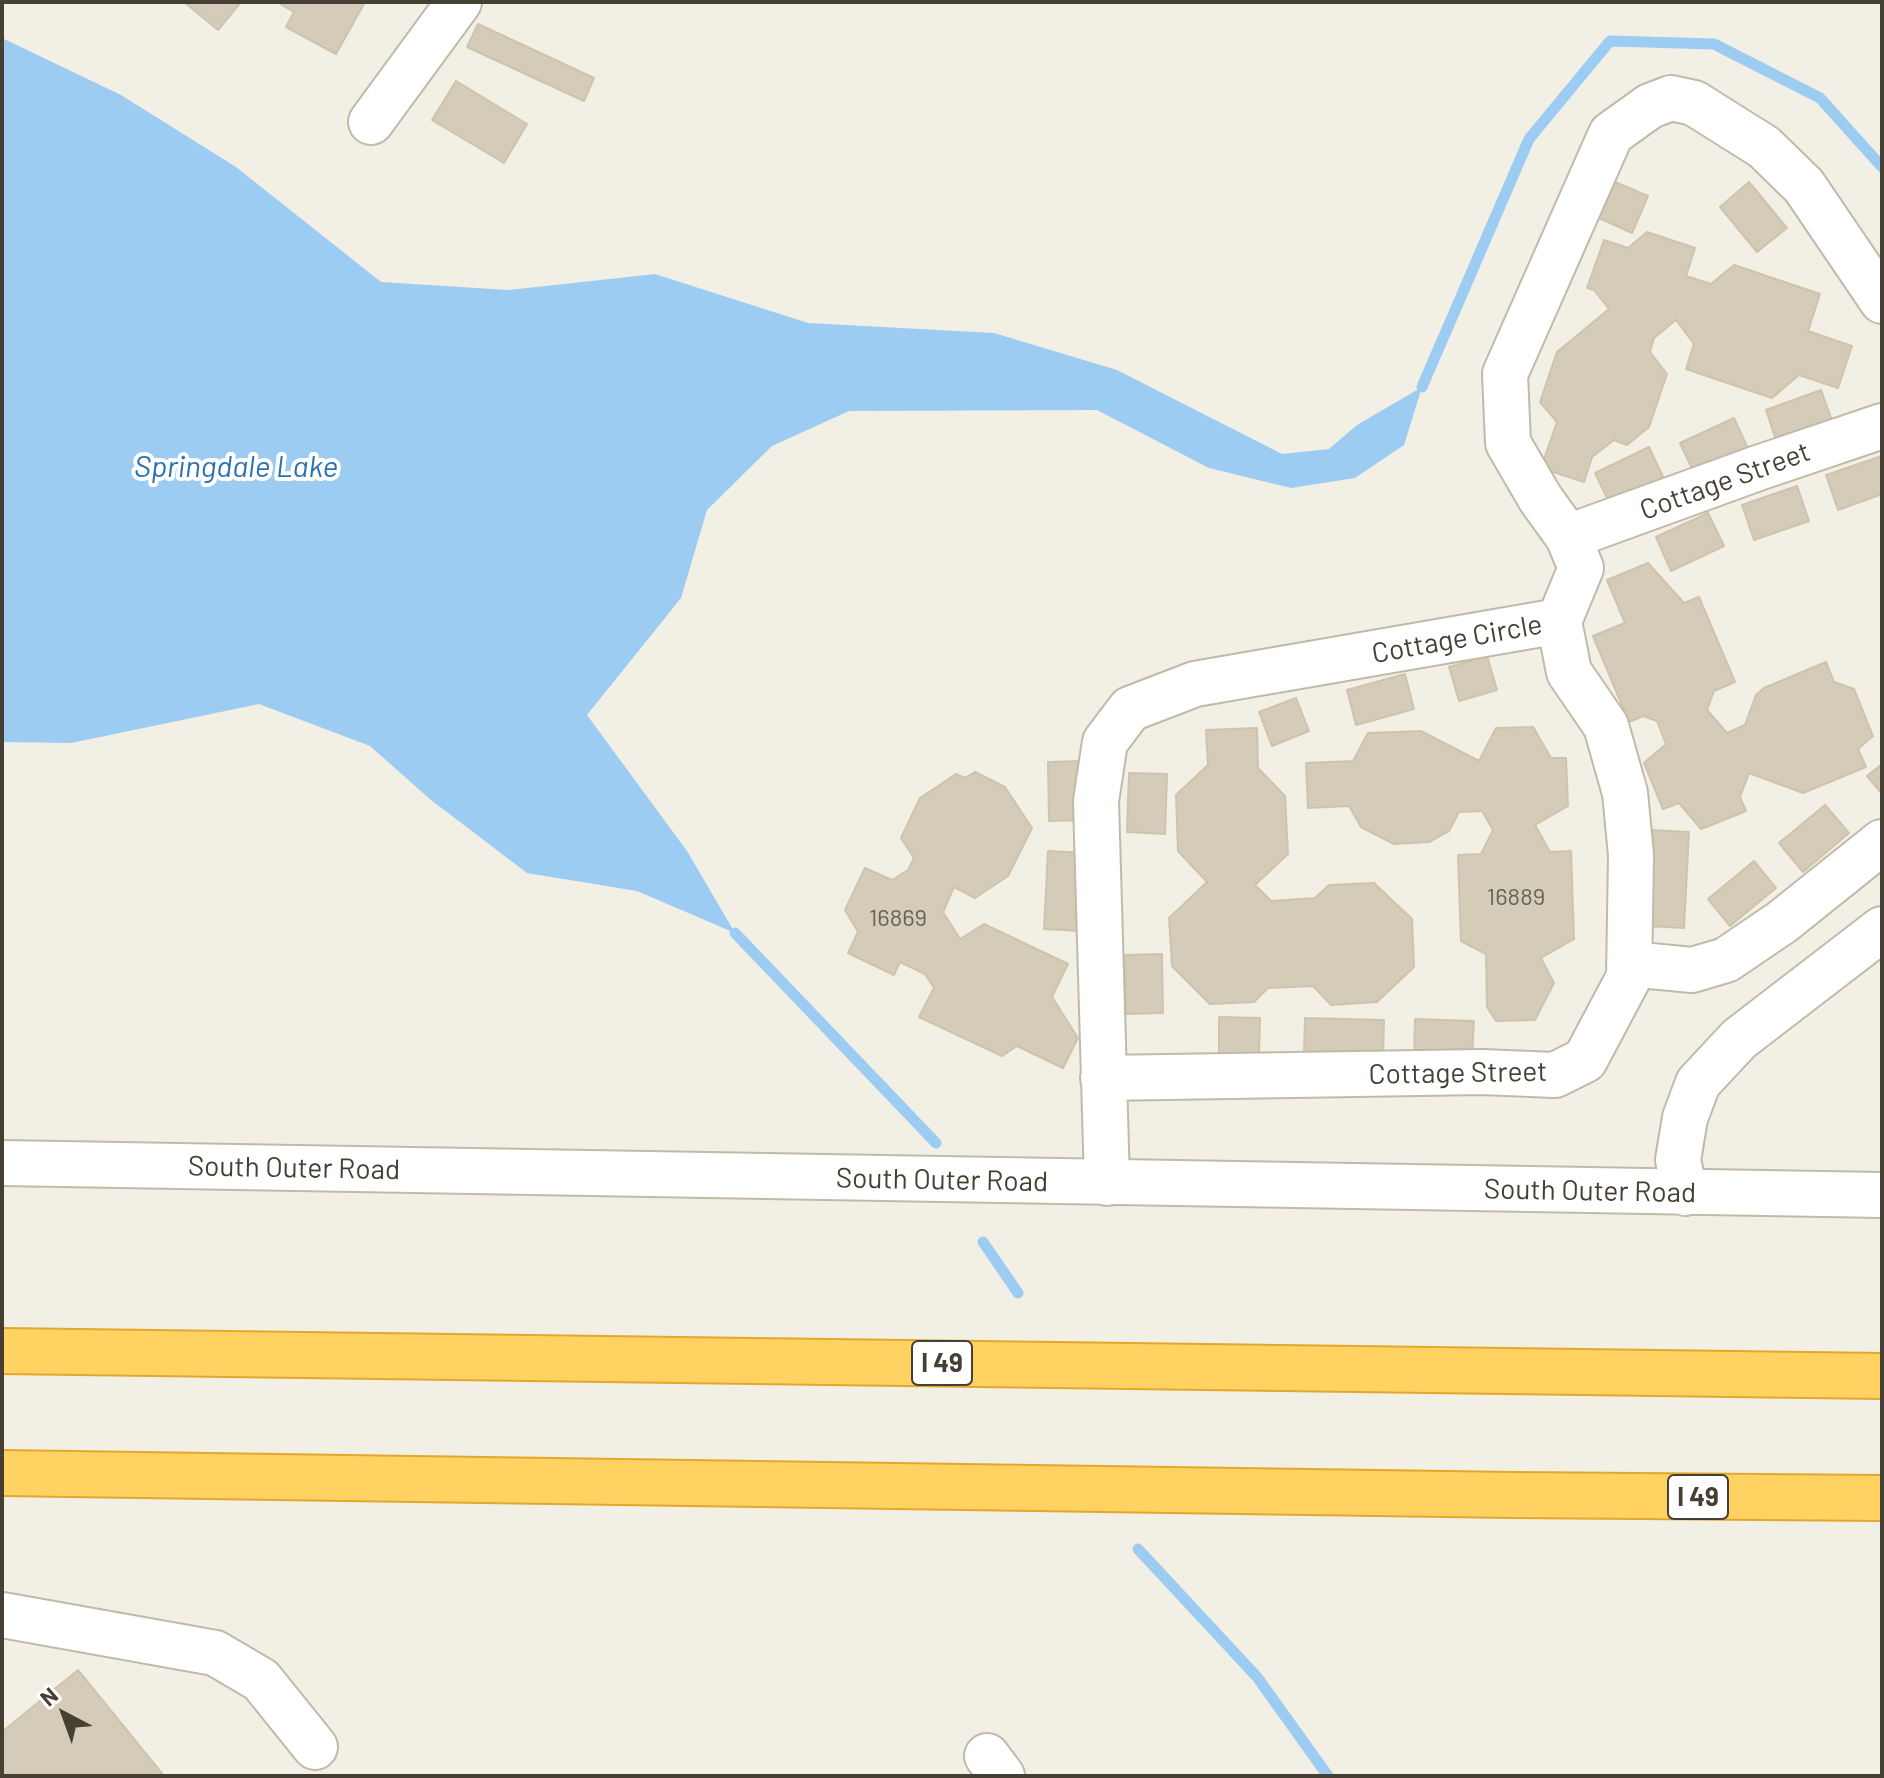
<!DOCTYPE html>
<html>
<head>
<meta charset="utf-8">
<style>
  body { margin:0 }
  #map { position:relative; width:1884px; height:1778px; overflow:hidden; background:#f2efe4; font-family:Barlow,sans-serif }
  canvas { display:block }
  .frame { position:absolute; inset:0; border:4px solid #453f34; pointer-events:none }
  .north { position:absolute; left:24px; top:1674px; width:80px; height:80px; -webkit-text-stroke:6px #fff; paint-order:stroke; rotate:319deg; font-size:22px; font-weight:700; line-height:32px; text-align:center; color:#453f34 }
  .north::after { content:''; display:block; margin:auto; width:28px; height:36px; background:#453f34; clip-path:polygon(50% 0,100% 100%,50% 72%,0 100%) }
</style>
</head>
<body>
<div id="map">
<canvas width="1884" height="1778"></canvas>
<div class="frame"></div>
<div class="north">N</div>
</div>
<script>
const ctx = document.querySelector('canvas').getContext('2d');
ctx.lineJoin = 'round';
function fillPath(path, color) { ctx.fillStyle = color; ctx.fill(path, 'evenodd'); }
const poly = rows => new Path2D(rows.map(r => 'M' + r).join(''));
function strokePath(path, color, width, dash) { ctx.strokeStyle = color; ctx.lineWidth = width; ctx.lineCap = dash ? 'butt' : 'round'; ctx.setLineDash(dash || []); ctx.stroke(path); }
function drawText(font, color, halo, rows, align = 'center') {
  ctx.font = font + ' Barlow,sans-serif'; ctx.lineWidth = 8; ctx.setLineDash([]); ctx.textBaseline = 'middle'; ctx.strokeStyle = halo; ctx.fillStyle = color; for (const [text, x, y, turn = 0] of rows) {
    ctx.save(); ctx.translate(x, y); ctx.rotate((+turn || 0) * Math.PI / 180); ctx.textAlign = isNaN(turn) ? turn : align; if (halo) ctx.strokeText(text, 0, 0); ctx.fillText(text, 0, 0); ctx.restore();
  }
}
const water = poly([
  [2,38,121,95,236,167,381,282,509,290,655,274,808,323,994,333,1117,370,1282,454,1329,449,1357,425,1422,387,1404,445,1355,478,1291,488,1209,468,1097,410,849,411,772,446,707,510,681,598,587,715,687,851,735,933,637,891,527,873,431,800,370,746,259,704,71,743,2,742]
]);
const stream = poly([
  [1422,387,1529,139,1610,41,1714,44,1820,98,1882,167],
  [735,933,936,1143],
  [983,1242,1018,1293],
  [1138,1549,1257,1677,1328,1776]
]);
const building = poly([
  [184,2,241,2,218,30,184,2],
  [277,2,365,2,336,54,286,27,294,12,277,2],
  [478,24,594,78,584,101,467,47,478,24],
  [456,81,527,124,504,163,432,120,456,81],
  [1615,182,1648,196,1632,233,1599,218,1615,182],
  [1749,182,1787,228,1757,252,1720,207,1749,182],
  [1647,232,1695,248,1686,276,1711,284,1734,265,1820,294,1808,331,1852,346,1838,388,1799,375,1772,398,1686,369,1694,344,1676,320,1654,338,1650,352,1667,374,1649,427,1627,445,1614,440,1592,457,1584,482,1541,468,1557,422,1540,402,1557,352,1609,309,1594,290,1587,288,1604,240,1628,248,1647,232],
  [1821,390,1834,426,1778,446,1766,410,1821,390],
  [1734,418,1750,453,1696,477,1680,443,1734,418],
  [1649,447,1665,481,1611,506,1595,473,1649,447],
  [1882,456,1882,494,1838,510,1826,475,1882,456],
  [1797,486,1809,521,1754,540,1742,505,1797,486],
  [1708,513,1724,546,1671,571,1656,537,1708,513],
  [1648,563,1684,603,1699,597,1735,682,1714,691,1707,710,1727,733,1745,725,1756,695,1764,688,1826,662,1834,682,1854,689,1873,736,1858,749,1866,767,1803,793,1749,773,1740,797,1746,811,1701,829,1679,803,1663,809,1644,763,1666,744,1657,721,1643,716,1629,722,1593,636,1625,623,1607,580,1648,563],
  [1487,656,1497,690,1459,701,1449,667,1487,656],
  [1405,674,1414,709,1356,725,1347,690,1405,674],
  [1296,698,1309,731,1272,746,1259,712,1296,698],
  [1533,727,1551,758,1566,758,1568,806,1535,825,1550,852,1571,851,1574,939,1541,958,1554,983,1535,1020,1496,1021,1487,1007,1486,954,1461,941,1458,855,1481,854,1493,830,1482,811,1459,812,1449,831,1429,842,1394,844,1361,827,1349,806,1308,808,1306,763,1353,761,1368,733,1421,731,1479,761,1496,728,1533,727],
  [1257,728,1258,768,1285,796,1288,854,1255,885,1271,901,1315,898,1329,885,1374,883,1412,919,1414,967,1377,1002,1331,1005,1313,986,1268,988,1254,1002,1210,1004,1172,966,1169,918,1207,882,1178,851,1176,795,1208,765,1206,730,1257,728],
  [1084,761,1085,820,1049,821,1048,762,1084,761],
  [1882,764,1882,794,1867,776,1882,764],
  [975,772,1005,787,1032,828,1008,876,975,898,954,887,943,912,960,939,984,924,1068,964,1052,997,1078,1038,1063,1068,1017,1046,1002,1056,919,1017,934,988,925,974,900,962,894,975,848,953,858,932,845,910,865,868,892,880,908,870,914,858,901,838,920,798,956,774,965,778,975,772],
  [1129,773,1167,774,1165,834,1127,832,1129,773],
  [1825,805,1849,833,1803,872,1779,843,1825,805],
  [1651,830,1689,832,1684,928,1647,926,1651,830],
  [1048,851,1085,853,1082,931,1044,929,1048,851],
  [1754,861,1776,888,1730,926,1708,899,1754,861],
  [1162,954,1163,1013,1126,1014,1125,955,1162,954],
  [1219,1017,1260,1018,1259,1054,1219,1054,1219,1017],
  [1305,1018,1384,1020,1383,1057,1304,1054,1305,1018],
  [1415,1019,1474,1021,1472,1057,1414,1056,1415,1019],
  [78,1670,164,1776,2,1776,2,1732,78,1670]
]);
const minor = poly([
  [371,122,459,2],
  [1568,537,1758,468,1882,426],
  [1630,964,1692,970,1726,960,1782,922,1882,842],
  [1103,1078,1482,1072,1555,1075,1585,1060,1629,977,1631,855,1625,793,1606,726,1569,672,1559,621],
  [2,1163,1882,1195],
  [1107,1183,1096,801,1105,742,1130,709,1195,684,1559,621,1581,568,1568,537,1540,498,1508,443,1505,374,1611,134,1650,106,1671,98,1694,103,1764,147,1804,186,1882,301],
  [1685,1193,1678,1160,1685,1118,1698,1083,1739,1039,1882,929],
  [2,1615,215,1653,261,1680,315,1747],
  [987,1756,1002,1776]
]);
const highway = poly([
  [2,1351,1882,1376],
  [2,1473,1514,1495,1882,1498]
]);
const numberNames = [
  ["16889",1516,897],
  ["16869",898,918]
];
const shields = [
  [942,1363,60],
  [1698,1497,60]
];
const shieldNames = [
  ["I 49",942,1363],
  ["I 49",1698,1497]
];
const streetNames = [
  ["Cottage Street",1725,481,-20],
  ["Cottage Circle",1457,639,-10],
  ["Cottage Street",1458,1073,-1],
  ["South Outer Road",294,1168,1],
  ["South Outer Road",942,1180,1],
  ["South Outer Road",1590,1191,1]
];
const waterNames = [
  ["Springdale Lake",236,467]
];
fillPath(water, '#9dccf2');
strokePath(stream, '#9dccf2', 11);
fillPath(building, '#d4cbb9');
strokePath(building, '#cfc3ac', 2);
strokePath(minor, '#c1baa9', 48);
strokePath(highway, '#e2a82e', 48);
strokePath(minor, '#fff', 44);
strokePath(highway, '#ffd262', 44);
drawText('24px', '#696255', null, numberNames);
for (const [x, y, w] of shields) { const box = new Path2D(); box.roundRect(x - w / 2, y - 22, w, 44, 6); ctx.fillStyle = '#fff'; ctx.fill(box); strokePath(box, '#453f34', 2); }
drawText('bold 26px', '#453f34', null, shieldNames);
drawText('28px', '#453f34', '#fff', streetNames);
drawText('italic 30px', '#2a73b3', '#fff', waterNames);
</script>
</body>
</html>
